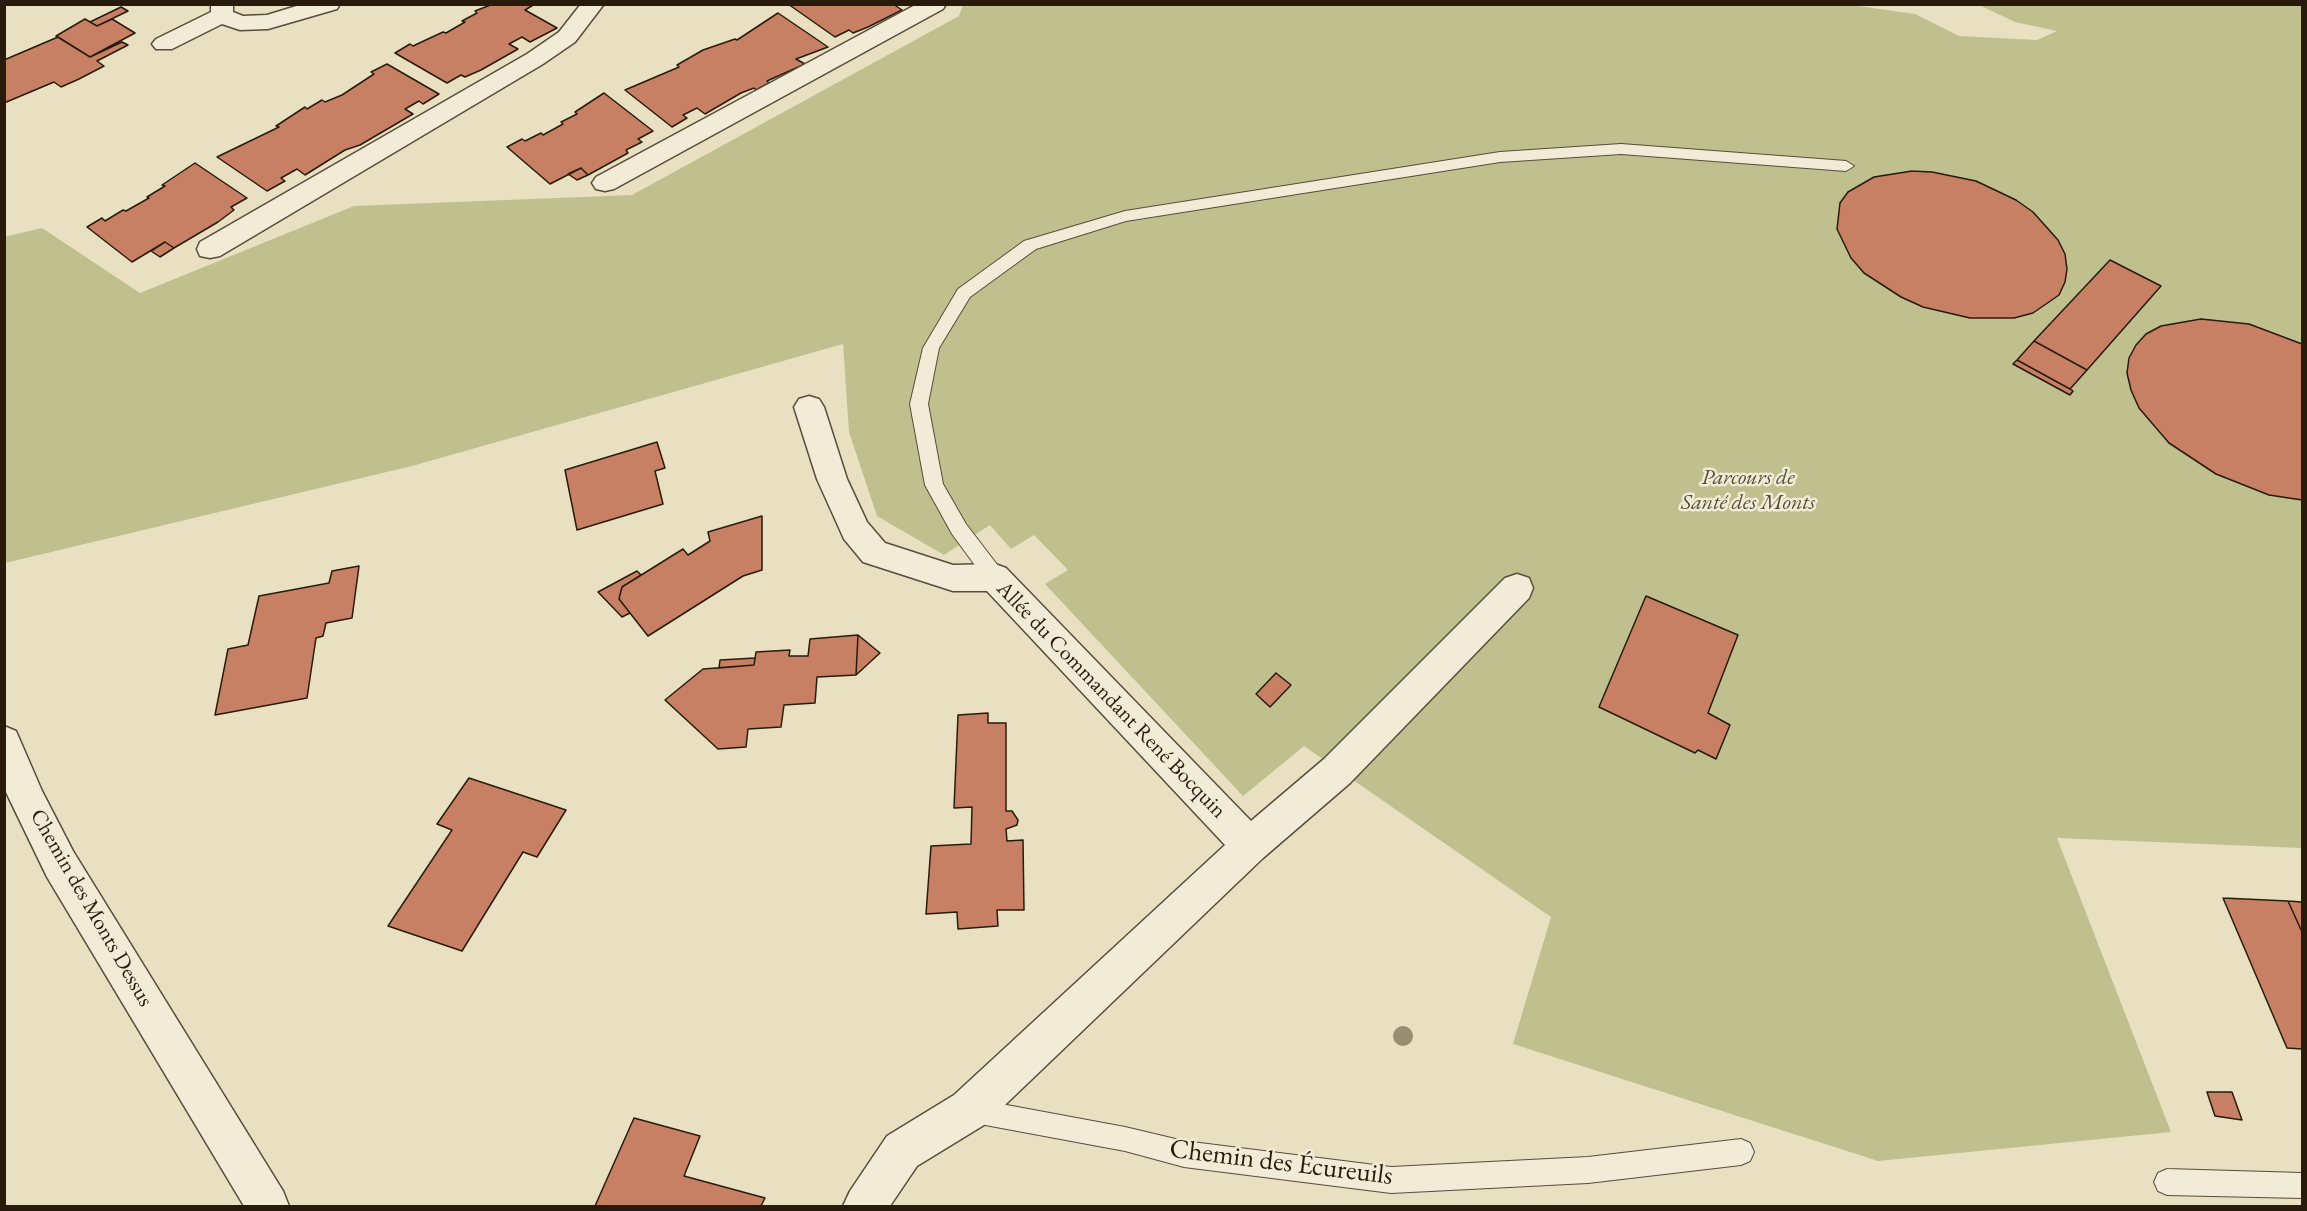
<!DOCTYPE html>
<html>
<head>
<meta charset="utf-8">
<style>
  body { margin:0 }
  #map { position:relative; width:2307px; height:1211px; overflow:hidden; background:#e9e0c2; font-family:"EB Garamond",serif }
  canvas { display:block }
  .frame { position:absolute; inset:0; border:6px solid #281b0c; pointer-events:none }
</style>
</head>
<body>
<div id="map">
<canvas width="2307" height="1211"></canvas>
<div class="frame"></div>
</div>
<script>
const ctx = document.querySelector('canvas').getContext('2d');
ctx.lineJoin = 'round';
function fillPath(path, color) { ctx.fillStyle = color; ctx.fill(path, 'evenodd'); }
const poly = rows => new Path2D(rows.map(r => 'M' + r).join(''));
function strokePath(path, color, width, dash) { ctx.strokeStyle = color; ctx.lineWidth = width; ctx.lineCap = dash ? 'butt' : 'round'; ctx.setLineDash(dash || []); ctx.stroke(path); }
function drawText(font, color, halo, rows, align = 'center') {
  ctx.font = font + ' "EB Garamond",serif'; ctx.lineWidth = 5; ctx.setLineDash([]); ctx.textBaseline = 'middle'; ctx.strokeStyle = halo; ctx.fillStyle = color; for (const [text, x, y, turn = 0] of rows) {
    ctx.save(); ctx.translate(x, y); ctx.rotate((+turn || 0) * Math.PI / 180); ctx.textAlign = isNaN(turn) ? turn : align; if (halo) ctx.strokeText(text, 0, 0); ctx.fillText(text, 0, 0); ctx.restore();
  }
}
const green = poly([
  [1844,4,1915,14,1959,36,2037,40,2057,31,2015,22,1979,5,2302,5,2302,848,2057,838,2171,1132,1878,1161,1513,1044,1551,917,1304,746,1243,796,1045,584,1068,570,1034,535,1011,549,990,525,944,555,877,516,849,432,843,344,412,466,5,563,4,237,42,228,140,293,354,206,632,195,959,16,963,5]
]);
const building = poly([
  [493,4,535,4,525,10,557,28,530,42,522,37,509,44,518,49,481,70,465,77,461,75,447,83,395,53,410,44,413,46,443,32,446,33,465,22,462,21,477,13,475,11,493,4],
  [788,4,893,4,902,10,868,27,853,33,849,30,835,37,788,4],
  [121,7,128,11,97,26,90,22,121,7],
  [778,13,828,47,796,59,805,64,767,81,769,83,756,90,754,88,741,93,705,114,697,108,683,115,687,118,672,127,625,90,679,67,677,65,703,50,735,39,737,40,778,13],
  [85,19,97,26,112,19,135,33,90,57,56,36,85,19],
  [58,37,90,57,122,42,128,45,97,61,104,66,79,79,61,87,54,82,4,103,4,60,58,37],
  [387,64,439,94,423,104,419,101,405,109,413,114,360,145,345,150,305,175,297,169,281,178,285,181,267,191,217,157,279,127,276,126,305,107,307,109,322,100,325,102,342,95,374,74,371,72,387,64],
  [604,93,653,131,638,139,642,142,626,150,628,153,588,175,581,168,550,184,507,147,522,139,525,141,541,133,543,135,563,124,561,122,577,114,575,112,604,93],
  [195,163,247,198,231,207,234,210,218,222,174,248,165,242,132,262,87,227,102,218,105,221,123,210,126,211,149,198,147,197,165,186,162,185,195,163],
  [581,168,588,175,577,180,568,174,581,168],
  [1912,171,1932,172,1976,181,2016,200,2033,212,2058,240,2065,254,2067,269,2065,282,2059,295,2033,313,2014,318,1970,318,1923,307,1901,297,1864,273,1851,258,1837,229,1840,203,1848,192,1874,177,1912,171],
  [165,242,174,248,160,257,151,251,165,242],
  [2110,260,2161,286,2087,370,2034,341,2110,260],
  [2201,319,2249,324,2302,344,2302,500,2269,495,2216,474,2169,443,2139,408,2131,390,2127,373,2129,358,2136,345,2146,334,2161,326,2201,319],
  [2034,341,2087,370,2070,389,2017,360,2034,341],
  [2017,360,2070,389,2073,391,2070,395,2013,364,2017,360],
  [657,442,665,468,655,471,663,504,577,530,565,470,657,442],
  [762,516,762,570,743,576,648,636,619,599,622,587,683,549,688,555,710,541,708,532,762,516],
  [359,566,352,618,326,623,323,636,316,638,307,698,215,715,228,649,248,645,259,596,329,583,332,571,359,566],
  [637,571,641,575,622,587,619,599,630,613,622,617,598,592,637,571],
  [1646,596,1738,635,1708,713,1730,725,1716,759,1698,750,1695,753,1599,707,1646,596],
  [858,635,880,653,856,675,858,635],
  [858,635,856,675,817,677,815,703,784,705,781,727,748,729,746,747,718,749,665,700,703,669,754,665,756,652,790,650,789,656,808,656,810,639,858,635],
  [755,658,754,665,719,668,720,660,755,658],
  [1276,673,1291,685,1270,707,1256,694,1276,673],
  [988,713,988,723,1006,723,1006,811,1012,811,1018,820,1017,825,1006,829,1007,841,1023,840,1024,910,997,910,998,926,958,929,957,912,926,914,931,846,971,844,972,807,954,808,958,715,988,713],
  [469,778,566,810,537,857,523,852,462,951,388,926,452,830,437,824,469,778],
  [2223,898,2288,901,2302,932,2302,1049,2287,1048,2223,898],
  [2288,901,2302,902,2302,932,2288,901],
  [2207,1092,2232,1092,2242,1120,2215,1116,2207,1092],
  [634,1118,700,1136,684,1176,765,1198,761,1206,595,1206,634,1118]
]);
const service = poly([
  [1621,144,1846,161,1854,166,1846,171,1621,154,1500,162,1126,221,1036,249,970,297,939,348,928,404,943,484,966,524,1002,571,1005,577,1002,583,995,585,988,583,952,534,925,485,910,404,923,348,958,289,1024,241,1125,211,1500,152,1621,144],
  [969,1098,1125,1127,1184,1141,1391,1167,1588,1157,1741,1139,1750,1143,1754,1152,1750,1161,1741,1165,1588,1183,1391,1193,1184,1167,1125,1151,969,1122,960,1119,957,1110,960,1101,969,1098],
  [2167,1169,2302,1173,2302,1198,2167,1195,2158,1191,2154,1182,2158,1173,2167,1169]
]);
const minor = poly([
  [211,4,233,4,233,12,243,16,267,15,303,4,340,4,337,9,268,29,240,30,222,24,172,49,156,49,152,44,156,39,211,12,211,4],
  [581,4,604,4,575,42,543,64,220,256,210,258,200,256,197,249,200,242,527,54,559,32,581,4],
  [917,4,946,4,943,9,614,189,605,191,596,189,592,183,596,177,917,4],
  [809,396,819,399,824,407,847,479,867,522,885,543,953,565,995,564,1006,568,1251,821,1324,759,1505,578,1517,574,1529,578,1533,588,1529,598,1350,783,1263,858,984,1125,917,1166,890,1206,843,1206,850,1191,887,1136,954,1095,1225,845,987,591,953,591,863,562,844,539,817,479,794,407,799,399,809,396],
  [4,726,16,731,42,791,73,851,283,1191,289,1206,244,1206,47,877,4,788,4,726]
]);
const trees = [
  [1403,1036]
];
const parkNames = [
  ["Parcours de",1748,478],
  ["Santé des Monts",1748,503]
];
const streetNames = [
  ["Allée du Commandant René Bocquin",1111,700,46],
  ["Chemin des Monts Dessus",91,908,60]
];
const nearStreetnames = [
  ["Chemin des Écureuils",1281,1163,7]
];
fillPath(green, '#bfc08e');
fillPath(building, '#c78064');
strokePath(building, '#281b0c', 1.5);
strokePath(service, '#584c3a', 2);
strokePath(minor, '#584c3a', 3);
fillPath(service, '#f1ebd7');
fillPath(minor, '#f1ebd7');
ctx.fillStyle = '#988f73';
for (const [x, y] of trees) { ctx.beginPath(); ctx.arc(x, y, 10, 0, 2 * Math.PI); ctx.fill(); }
drawText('italic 22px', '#554d33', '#f1ebd7', parkNames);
drawText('22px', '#281b0c', '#f1ebd7', streetNames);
drawText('27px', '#281b0c', '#f1ebd7', nearStreetnames);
</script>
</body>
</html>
